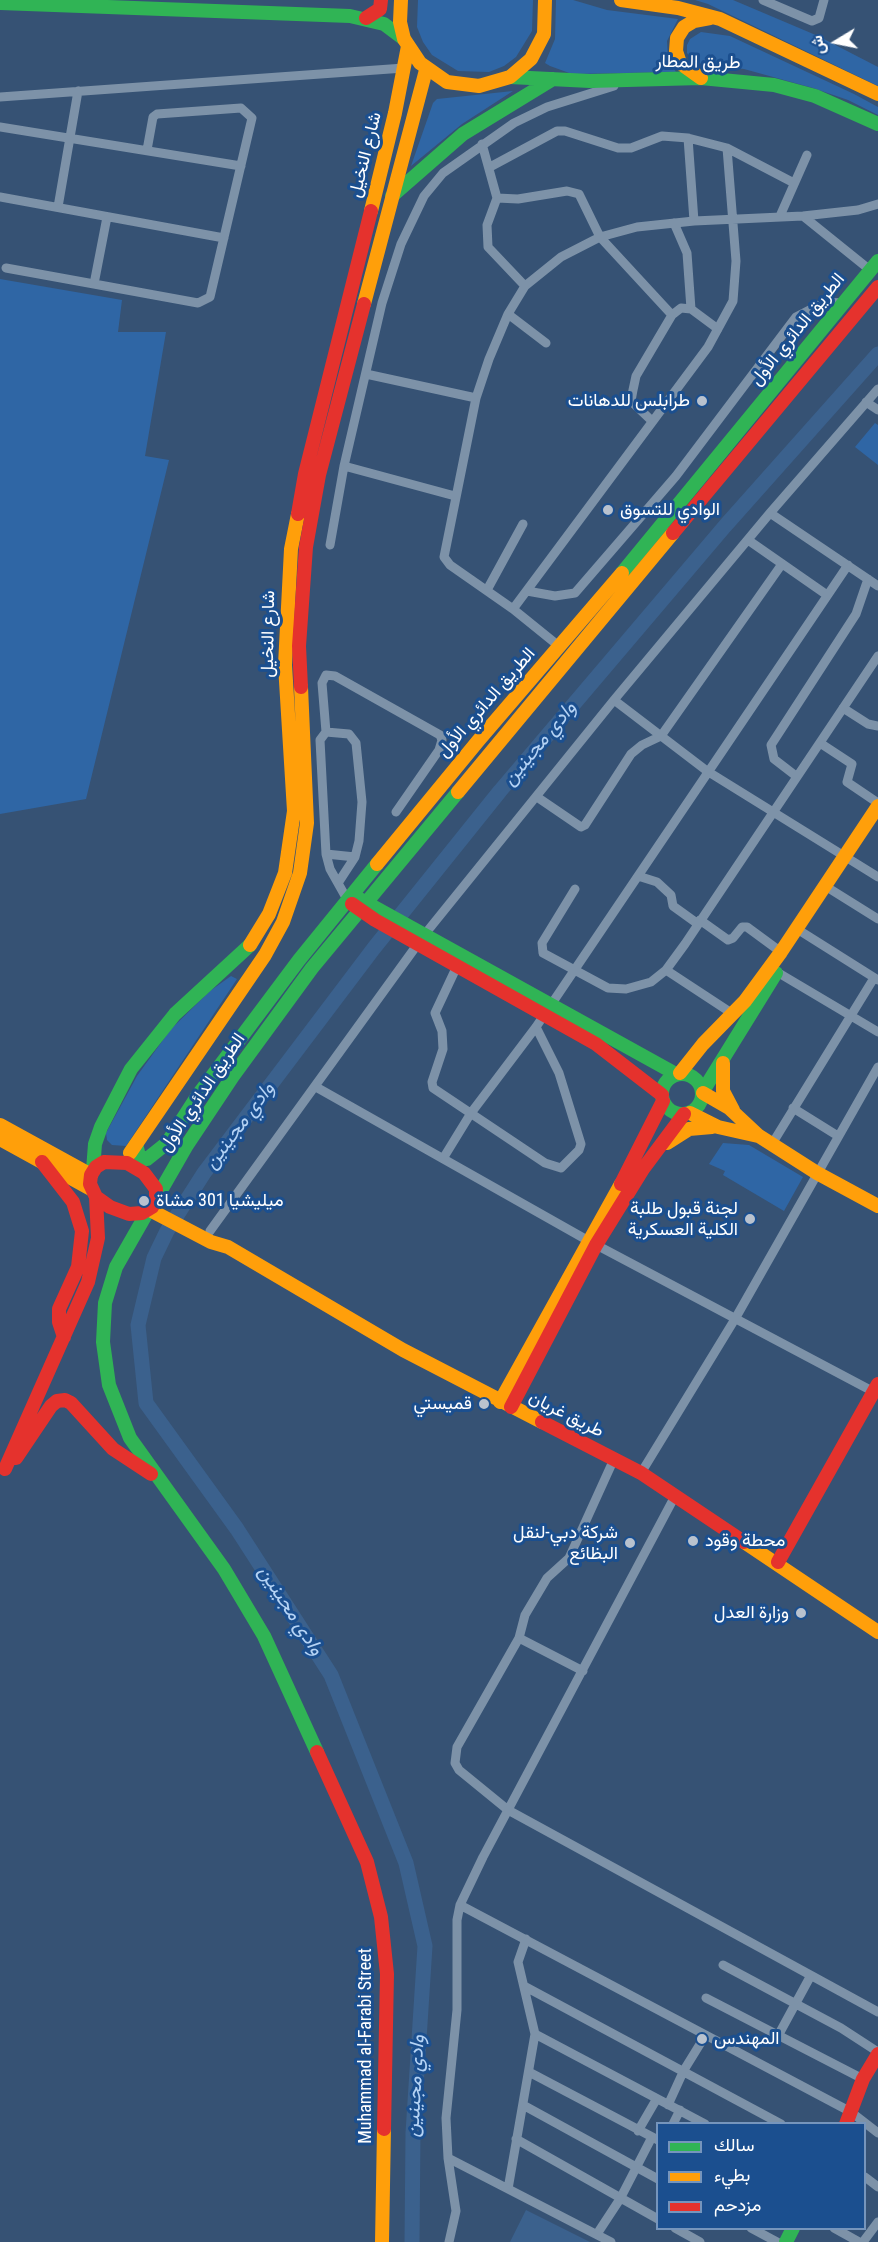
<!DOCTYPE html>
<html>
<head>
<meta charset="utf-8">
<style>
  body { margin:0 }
  #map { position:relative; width:878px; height:2242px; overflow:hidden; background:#365274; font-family:"Roboto Condensed",Vazirmatn,sans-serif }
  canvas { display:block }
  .legend { position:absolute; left:656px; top:2122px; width:210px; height:108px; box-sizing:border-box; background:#1b4f8f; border:2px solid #7695bc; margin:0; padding:8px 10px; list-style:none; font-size:18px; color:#fff }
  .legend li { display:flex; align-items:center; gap:12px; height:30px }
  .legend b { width:30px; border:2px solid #7695bc }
  .north { position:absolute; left:806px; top:12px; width:60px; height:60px; -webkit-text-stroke:4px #1b4f8f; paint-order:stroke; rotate:260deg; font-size:16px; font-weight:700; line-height:24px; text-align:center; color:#fff }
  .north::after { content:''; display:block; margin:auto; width:21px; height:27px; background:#fff; clip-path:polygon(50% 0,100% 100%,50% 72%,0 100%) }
</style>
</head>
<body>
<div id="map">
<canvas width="878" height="2242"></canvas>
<ul class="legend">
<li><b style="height:8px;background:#30b455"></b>سالك</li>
<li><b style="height:8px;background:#ff9f0a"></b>بطيء</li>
<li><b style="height:8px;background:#e5322d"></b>مزدحم</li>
</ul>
<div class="north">ش</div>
</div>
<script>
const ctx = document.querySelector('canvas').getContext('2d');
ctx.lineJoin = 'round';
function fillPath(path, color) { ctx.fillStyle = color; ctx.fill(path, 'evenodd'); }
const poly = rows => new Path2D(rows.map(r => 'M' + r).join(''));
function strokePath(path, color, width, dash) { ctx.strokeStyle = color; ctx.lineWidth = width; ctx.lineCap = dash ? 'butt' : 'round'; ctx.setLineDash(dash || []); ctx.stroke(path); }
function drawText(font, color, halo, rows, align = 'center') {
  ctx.font = font + ' "Roboto Condensed",Vazirmatn,sans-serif'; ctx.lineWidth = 6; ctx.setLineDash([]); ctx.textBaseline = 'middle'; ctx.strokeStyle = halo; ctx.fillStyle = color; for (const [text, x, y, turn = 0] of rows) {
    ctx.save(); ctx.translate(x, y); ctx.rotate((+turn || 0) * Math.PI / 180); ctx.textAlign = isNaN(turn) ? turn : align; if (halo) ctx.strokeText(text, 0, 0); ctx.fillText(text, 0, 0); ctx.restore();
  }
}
const green = poly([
  [418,0,533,0,532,31,516,57,504,66,489,72,458,71,432,55,423,42,417,27],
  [556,0,573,0,607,10,678,19,667,41,668,58,676,72,572,74,550,66,545,63,555,39],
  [695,0,733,0,818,36,878,67,878,86,708,4],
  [701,32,730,36,854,94,878,107,878,115,848,100,813,88,744,69,696,63,687,53,687,45,690,39],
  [513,91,462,124,411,166,433,103,437,99],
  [0,279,122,300,118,332,166,332,145,456,169,460,86,799,0,814],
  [875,423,878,425,878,465,855,447],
  [231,976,237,979,126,1146,112,1145,107,1140,106,1133,137,1076,171,1029,210,991],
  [723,1143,749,1145,803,1177,784,1211,723,1175,725,1171,709,1164]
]);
const water = poly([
  [526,2210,590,2242,510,2242]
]);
const river = poly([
  [412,2242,413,2133,425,1946,406,1863,331,1675,237,1529,146,1403,138,1325,154,1258,167,1231,204,1173,374,948,500,791,725,526,878,354]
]);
const street = poly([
  [763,0,812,21,819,18,824,0],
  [0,97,404,68],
  [0,127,241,166],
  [688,138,727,148,794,183],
  [482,144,497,198,487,225,488,247,525,286],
  [490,167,557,131,565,131,618,148,631,148,662,136,688,138,694,221],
  [0,197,224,238],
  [497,198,518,199,567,191,579,194,600,237,672,315],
  [58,207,78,91],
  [780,216,807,155],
  [803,216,870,270],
  [107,217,94,284,198,303,210,297,252,118,241,108,157,114,153,117,147,150],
  [674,223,687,253,691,309],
  [6,268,94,284],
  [508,314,546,343],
  [366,374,476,398],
  [866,402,878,410],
  [652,421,631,401,633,390,636,376,672,315,681,308,691,309,718,329],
  [344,466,455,496],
  [770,513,878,586],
  [748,540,827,595],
  [330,545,344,466,382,303,401,244,424,196,443,173,514,123,547,107,614,86],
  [487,590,523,524],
  [527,591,555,596,575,593,676,476,796,317,825,302,842,303],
  [513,609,708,347,733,301,736,261,727,148],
  [560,647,513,609,450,565,444,557,476,398,489,359,508,314,525,286,561,257,600,237,637,227,694,221,803,216,858,210,878,204],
  [614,700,707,771,878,877],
  [843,708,868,724,878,726],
  [326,732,349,734,356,743,362,802,359,841,355,857,338,883],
  [820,743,852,764,847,782,878,803],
  [796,776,774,759,771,745,856,614,868,579],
  [537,797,581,827,585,825,631,754,642,745,661,736,782,564],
  [326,854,355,857],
  [638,876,657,882,671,895,673,906,698,924],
  [575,889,542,943,543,953,608,988,626,989,651,982,666,970,685,944,878,656],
  [830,889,878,919],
  [348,901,330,869,326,854,320,740,326,732,322,683,326,675,335,676,440,735,442,740,439,750,396,812],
  [700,920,728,940,733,938,742,927,747,927,781,952],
  [797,929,878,980],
  [458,964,435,1013,442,1031,443,1049,432,1082,433,1088,545,1163,561,1168,579,1150,581,1144,559,1073,536,1027],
  [666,970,733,1014],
  [777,972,878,1032],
  [316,1087,587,1240,874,1392],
  [793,1108,838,1136],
  [772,1144,874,978],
  [444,1157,471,1113,536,1027,848,565],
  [210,1231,425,934,614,700,770,513,878,389],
  [614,1459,569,1558,547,1578,525,1615,519,1638,457,1747,455,1763,459,1770,508,1810,878,2012],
  [641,1473,735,1319,878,1067],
  [519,1638,583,1671],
  [460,1905,851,2112,878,2133],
  [723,1965,841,2028,878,2052],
  [524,1986,781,2124],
  [706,1998,863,2079],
  [535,2034,705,2124],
  [779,2034,810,1977],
  [529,2072,658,2140],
  [523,2105,658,2179],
  [668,2105,684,2070,705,2036],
  [673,2124,680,2110],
  [638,2131,656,2100],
  [516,2139,658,2219],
  [448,2158,456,2211,449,2242],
  [865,2177,878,2187],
  [508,2189,535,2034,518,1962,526,1939],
  [675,2228,700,2242],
  [751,2228,777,2242],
  [834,2228,859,2242],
  [597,2234,620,2199,652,2137],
  [611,2242,448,2158,446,2118,457,2010,457,1920,460,1905,483,1857,675,1496],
  [863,2242,878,2222]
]);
const fast = poly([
  [0,3,350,16,384,24,404,39],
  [510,77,590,81,701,78,774,85,815,96,878,124],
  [392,196,463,134,553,79],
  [622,573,878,261],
  [358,898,676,1074],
  '662 1094a20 20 0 1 1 40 0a20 20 0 1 1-40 0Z',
  [703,1091,776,973],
  [136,1144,139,1156,147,1159],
  [127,1163,147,1159,167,1143,198,1095,299,960,377,864],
  [93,1170,95,1144,101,1127,131,1069,175,1014,250,945],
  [156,1199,187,1145,233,1076,312,968,458,792],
  [148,1211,116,1267,105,1303,103,1342,109,1385,130,1438,224,1569,264,1636,317,1752],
  [786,2242,793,2228]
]);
const slow = poly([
  [401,0,400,22,404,39,420,63,447,82,479,86,510,77,531,59,544,34,545,0],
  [621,0,678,8,720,19,878,94],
  [701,78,680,63,676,51,677,38,684,27,694,21,710,18],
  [371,211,395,113,408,46],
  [364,304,426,70],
  [458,792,673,533],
  [377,864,478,741,622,573],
  [250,945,269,914,285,873,294,811,285,665,291,549,298,514],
  [723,1063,723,1091,733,1110],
  [680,1073,703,1044,745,1001,781,952,878,806],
  [703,1093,729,1108,759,1136,817,1173,878,1206],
  [690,1113,718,1127,758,1136],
  [0,1125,91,1175],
  [0,1139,91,1189],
  [667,1143,689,1129,712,1127],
  [130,1153,265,955,283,922,300,873,307,823,301,687],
  [150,1210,211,1242,228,1247,403,1350,542,1422],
  [500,1402,621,1184],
  [744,1542,878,1632],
  [382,2242,384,2129]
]);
const jam = poly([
  [366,18,380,9,381,0],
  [298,514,305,474,371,211],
  [673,533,878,287],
  [301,687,299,646,306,547,319,475,364,304],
  [352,904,375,920,596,1044,662,1095],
  [42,1162,73,1202,82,1231,78,1267,59,1309,59,1322,64,1337],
  [104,1162,127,1163,144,1173,156,1189,156,1199,152,1207,142,1213,129,1214,110,1207,96,1197,90,1184,91,1175,96,1167,104,1162],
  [621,1184,663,1101],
  [511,1407,596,1245,643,1169,684,1114],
  [542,1422,641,1473,744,1542],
  [16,1458,51,1406,57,1401,65,1400,71,1403,113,1449,151,1474],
  [5,1469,88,1282,98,1238,96,1197],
  [778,1562,878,1384],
  [317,1752,367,1862,381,1917,387,1974,384,2129],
  [846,2124,863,2079,878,2054]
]);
const markers = [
  [702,401,6,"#b9c2ce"],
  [608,510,6,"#b9c2ce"],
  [144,1201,6,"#b9c2ce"],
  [750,1219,6,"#b9c2ce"],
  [484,1404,6,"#b9c2ce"],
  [693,1541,6,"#b9c2ce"],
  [630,1543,6,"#b9c2ce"],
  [801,1613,6,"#b9c2ce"],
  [702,2039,6,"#b9c2ce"]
];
const streetNames = [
  ["طريق المطار",698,63,1],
  ["شارع النخيل",366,155,-76],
  ["الطريق الدائري الأول",798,330,-51],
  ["شارع النخيل",269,634,-89],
  ["الطريق الدائري الأول",487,703,-49],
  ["الطريق الدائري الأول",203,1093,-56],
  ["طريق غريان",566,1415,27],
  ["Muhammad al-Farabi Street",366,2046,-90]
];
const poiNames = [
  ["طرابلس للدهانات",690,401],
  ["الوادي للتسوق",620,510,"left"],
  ["ميليشيا 301 مشاة",156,1201,"left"],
  ["لجنة قبول طلبة",738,1209],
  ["الكلية العسكرية",738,1230],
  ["قميستي",472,1404],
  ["شركة دبي-لنقل",618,1533],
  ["البظائع",618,1554],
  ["محطة وقود",705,1541,"left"],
  ["وزارة العدل",789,1613],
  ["المهندس",714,2039,"left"]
];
const waterNames = [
  ["وادي مجينين",540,744,-50],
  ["وادي مجينين",240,1126,-53],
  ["وادي مجينين",290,1611,57],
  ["وادي مجينين",416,2086,-87]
];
fillPath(green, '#2f66a5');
fillPath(water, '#3b618d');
strokePath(river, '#3b618d', 15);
strokePath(street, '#7d92a8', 9);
strokePath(fast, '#30b455', 14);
strokePath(slow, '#ff9f0a', 14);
strokePath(jam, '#e5322d', 14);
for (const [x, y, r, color] of markers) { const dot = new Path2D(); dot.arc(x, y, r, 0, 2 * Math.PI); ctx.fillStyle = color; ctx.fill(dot); strokePath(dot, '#1b4f8f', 2); }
drawText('18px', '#fff', '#1b4f8f', streetNames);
drawText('18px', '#fff', '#1b4f8f', poiNames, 'right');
drawText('italic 20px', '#b5d3f5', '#1b4f8f', waterNames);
</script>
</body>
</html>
